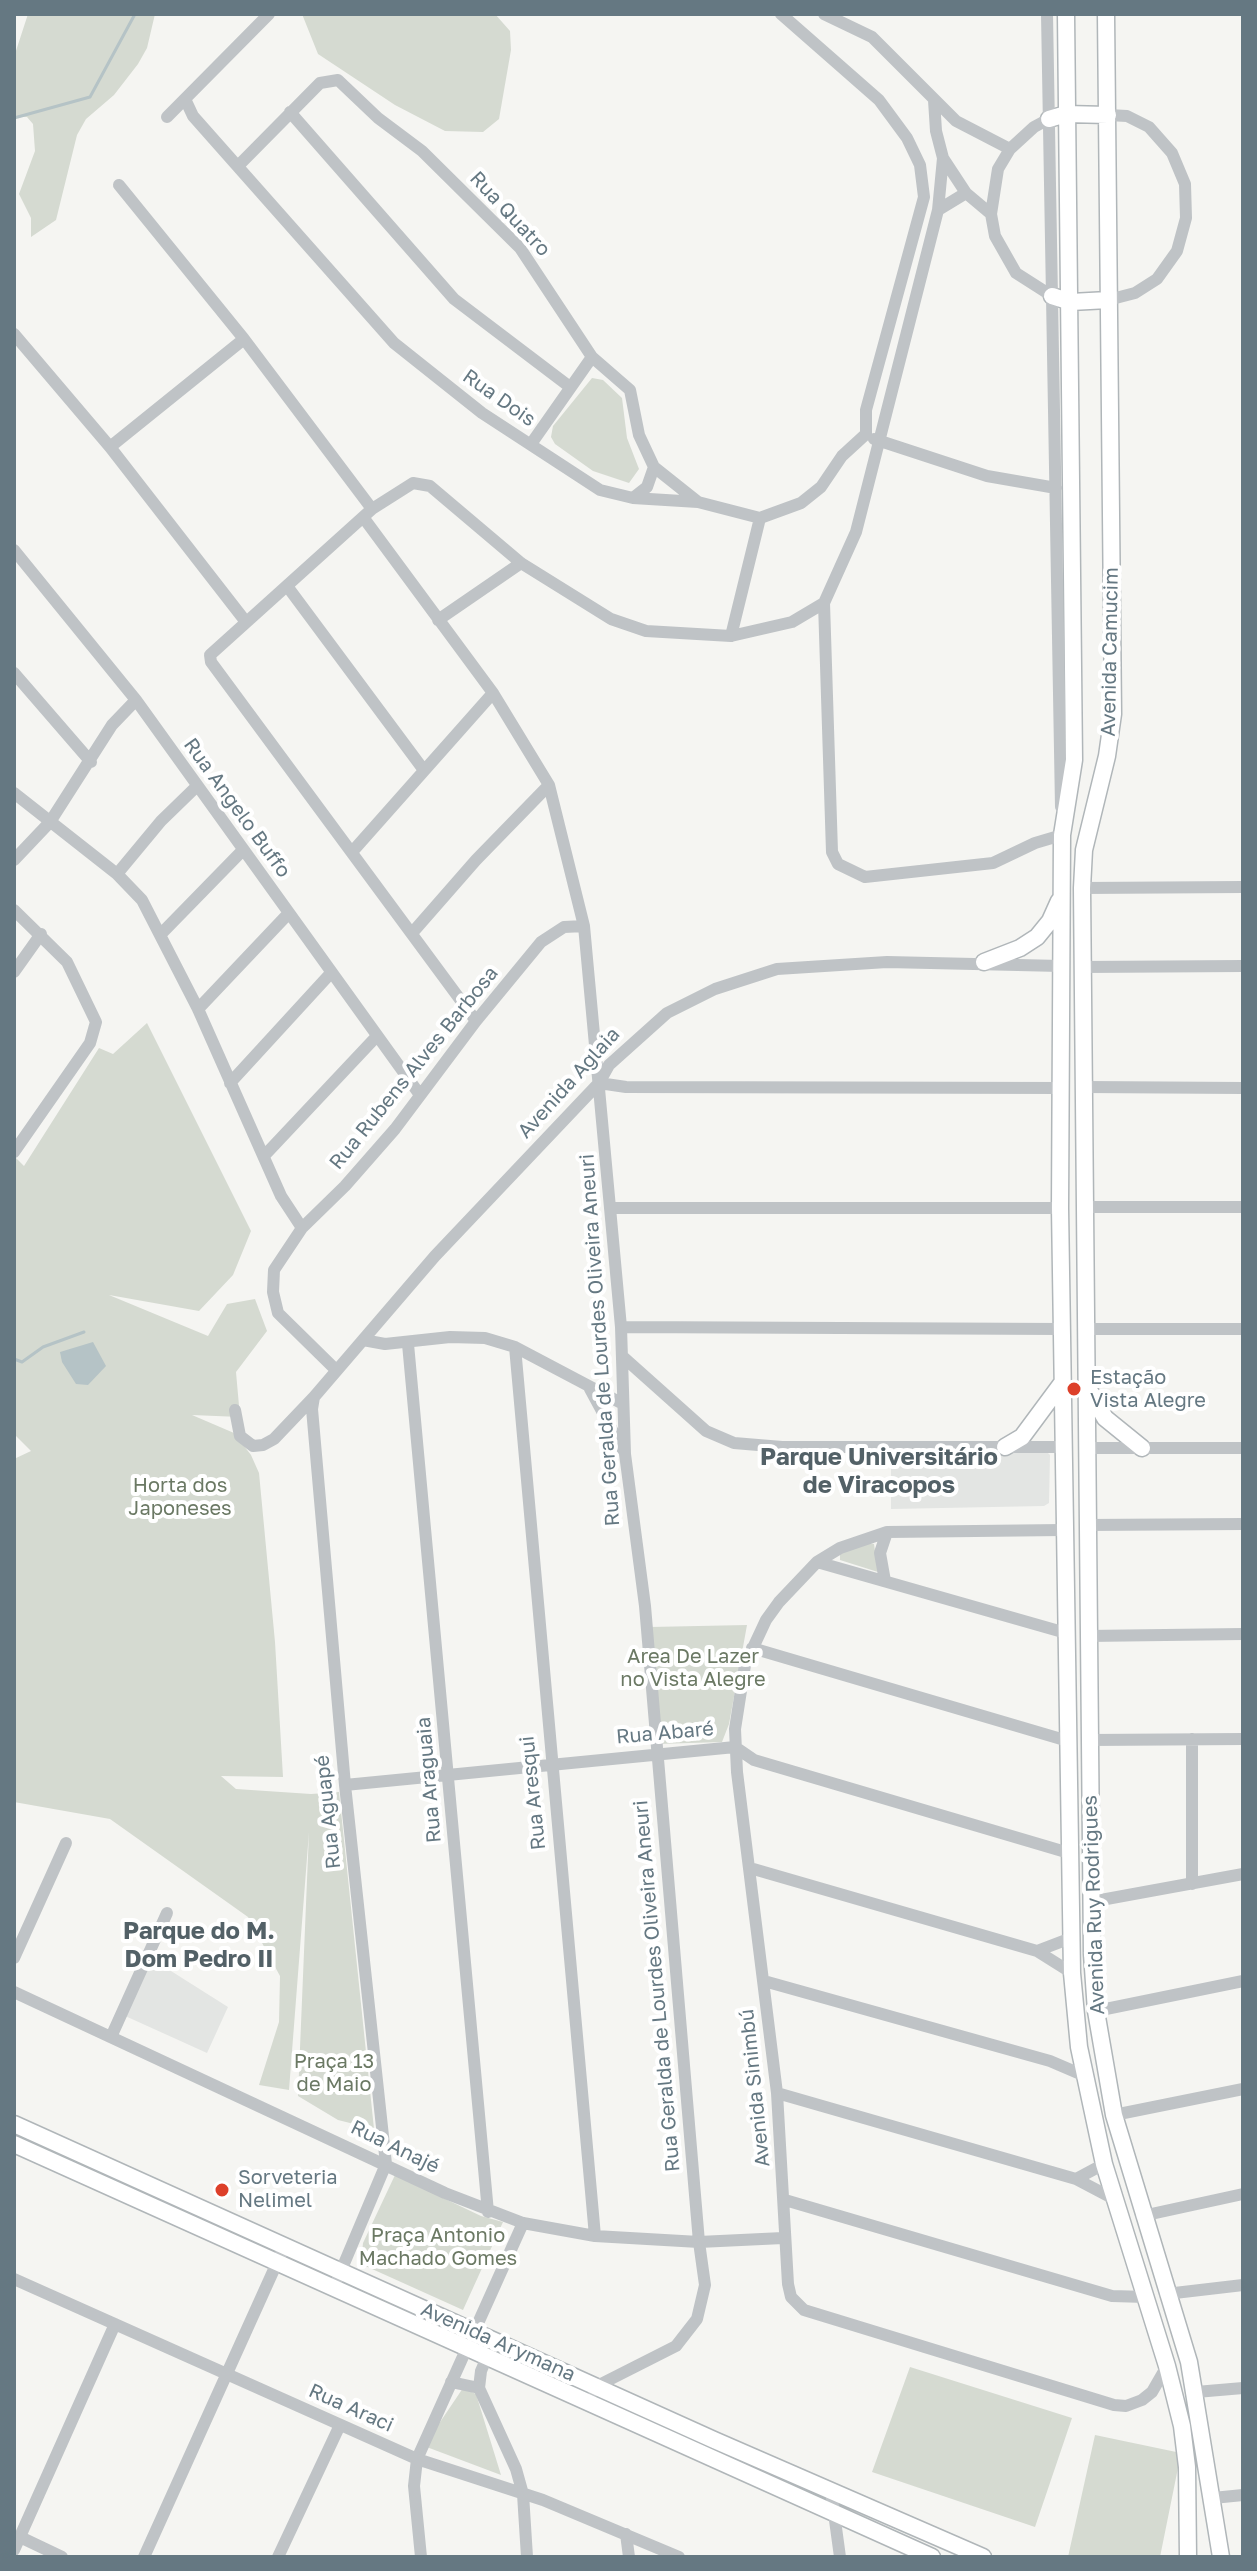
<!DOCTYPE html>
<html>
<head>
<meta charset="utf-8">
<style>
  body { margin:0 }
  #map { position:relative; width:1257px; height:2571px; overflow:hidden; background:#f5f5f2; font-family:"Golos Text",sans-serif }
  canvas { display:block }
  .frame { position:absolute; inset:0; border:16px solid #657882; pointer-events:none }
</style>
</head>
<body>
<div id="map">
<canvas width="1257" height="2571"></canvas>
<div class="frame"></div>
</div>
<script>
const ctx = document.querySelector('canvas').getContext('2d');
ctx.lineJoin = 'round';
function fillPath(path, color) { ctx.fillStyle = color; ctx.fill(path, 'evenodd'); }
const poly = rows => new Path2D(rows.map(r => 'M' + r).join(''));
function strokePath(path, color, width, dash) { ctx.strokeStyle = color; ctx.lineWidth = width; ctx.lineCap = dash ? 'butt' : 'round'; ctx.setLineDash(dash || []); ctx.stroke(path); }
function drawText(font, color, halo, rows, align = 'center') {
  ctx.font = font + ' "Golos Text",sans-serif'; ctx.lineWidth = 8; ctx.setLineDash([]); ctx.textBaseline = 'middle'; ctx.strokeStyle = halo; ctx.fillStyle = color; for (const [text, x, y, turn = 0] of rows) {
    ctx.save(); ctx.translate(x, y); ctx.rotate((+turn || 0) * Math.PI / 180); ctx.textAlign = isNaN(turn) ? turn : align; if (halo) ctx.strokeText(text, 0, 0); ctx.fillText(text, 0, 0); ctx.restore();
  }
}
const built = poly([
  [891,1449,1044,1449,1050,1455,1049,1503,1044,1506,891,1509],
  [152,1959,228,2007,207,2053,123,2015]
]);
const green = poly([
  [28,14,155,14,147,48,138,64,114,95,86,119,77,135,56,220,31,237,31,218,19,194,35,151,33,124,27,117,14,116,14,57],
  [302,14,495,14,510,31,511,50,499,119,483,132,445,131,395,105,318,54],
  [592,378,603,380,622,398,627,438,639,469,629,483,593,471,555,444,551,437,553,426],
  [147,1023,251,1231,233,1275,199,1311,109,1295,208,1336,227,1304,255,1299,267,1331,236,1372,240,1417,192,1415,234,1433,251,1455,259,1473,275,1642,283,1777,221,1776,236,1789,311,1794,339,1792,374,2129,338,2120,298,2096,309,1832,289,2090,259,2085,279,2022,280,1976,248,1917,110,1819,14,1802,14,1459,31,1451,14,1434,14,1156,24,1166,99,1048,113,1054],
  [862,1542,874,1544,878,1572,840,1560,840,1553],
  [747,1625,729,1724,722,1742,657,1744,650,1627],
  [395,2175,481,2216,503,2222,463,2310,361,2264,363,2243],
  [910,2367,1072,2418,1035,2527,872,2472],
  [463,2388,476,2394,501,2475,424,2446],
  [1095,2435,1181,2453,1160,2557,1068,2557]
]);
const water = poly([
  [93,1342,106,1366,88,1385,76,1384,62,1362,60,1352]
]);
const stream = poly([
  [14,118,90,97,135,14],
  [14,1359,22,1362,43,1347,84,1332]
]);
const minor = poly([
  [781,14,879,100,907,138,920,165,924,197,866,410,866,434],
  [824,14,872,37,956,121,1010,149],
  [1047,14,1061,807],
  [934,100,936,131,943,158,966,193,991,214],
  [186,101,193,116,394,343,482,413,600,490,633,498,698,502,760,518,801,503,821,487,842,456,866,434],
  [290,112,454,299,570,387],
  [167,117,269,14],
  [1049,119,1034,127,1010,149,998,169,991,214,995,236,1016,273,1052,296],
  [239,165,320,83,338,80,378,118,422,151,520,248,592,357,630,390,639,435,654,467,698,502],
  [119,185,244,339,372,509],
  [938,210,943,158],
  [1108,300,1135,293,1157,279,1177,251,1186,218,1185,184,1172,153,1149,127,1127,116,1108,115],
  [14,334,110,447,246,622],
  [874,439,987,476,1056,488],
  [531,444,592,357],
  [110,447,244,339],
  [633,498,647,487,654,467],
  [363,517,493,693,549,785,584,926,621,1327,625,1454,645,1606,699,2242,705,2285,697,2319,676,2346,597,2386,594,2391],
  [14,550,136,700,420,1095],
  [287,586,423,769],
  [824,603,832,852,838,864,865,877,993,863,1035,843,1062,835,1062,829],
  [438,620,521,563],
  [731,636,760,518],
  [14,673,91,762],
  [14,793,117,874,142,900,198,1009,281,1196,302,1228],
  [352,852,493,693],
  [14,860,50,822,112,725,136,700],
  [117,874,161,821,196,787],
  [1082,888,1243,887],
  [14,910,67,962,96,1022,90,1043,14,1152],
  [413,932,476,860,549,785],
  [160,935,242,851],
  [1082,967,1243,966],
  [14,972,41,934],
  [198,1009,288,914],
  [476,1021,211,662,210,655,372,509,413,483,430,486,521,563,611,619,646,631,731,636,792,622,824,603,856,532,938,210,966,193],
  [230,1083,330,974],
  [599,1083,626,1087,1062,1088],
  [1085,1087,1243,1088],
  [264,1156,376,1037],
  [1083,1207,1243,1207],
  [611,1208,1060,1208],
  [621,1327,1061,1329],
  [1085,1329,1243,1329],
  [363,1340,385,1344,450,1337,485,1338,515,1347,623,1404],
  [408,1344,488,2212],
  [515,1347,595,2236],
  [622,1356,706,1431,734,1443,782,1447,1062,1447],
  [335,1369,278,1313,273,1292,274,1270,302,1228,345,1186,395,1129,476,1021,541,942,564,927,584,926],
  [590,1389,623,1450],
  [235,1410,240,1436,253,1446,263,1445,274,1439,314,1397],
  [1086,1448,1243,1448],
  [1086,1525,1243,1524],
  [1063,1530,887,1532,840,1548,817,1562,779,1602,766,1620,745,1665,735,1729,737,1772,777,2093,788,2284,791,2297,804,2310,1114,2405,1126,2406,1142,2400,1152,2392,1167,2366],
  [817,1562,1066,1633],
  [885,1581,880,1553,887,1532],
  [1087,1636,1243,1634],
  [752,1648,1068,1741],
  [1089,1740,1243,1739],
  [345,1785,735,1747,754,1760,1069,1853],
  [750,1868,1037,1951,1072,1973],
  [1192,1884,1192,1739],
  [1090,1902,1243,1874],
  [1037,1951,1071,1938],
  [14,1958,66,1843],
  [764,1981,1050,2061,1085,2076],
  [14,1992,445,2193,523,2223,595,2236,699,2242,783,2238],
  [1096,2011,1243,1981],
  [111,2037,167,1913],
  [777,2093,1076,2179,1114,2199],
  [1114,2115,1243,2089],
  [1076,2179,1104,2164],
  [785,2200,1112,2296,1146,2297],
  [1142,2216,1243,2194],
  [338,2278,386,2164,345,1785,312,1409,314,1397,435,1256,599,1083,609,1065,667,1013,715,989,777,969,887,962,1061,966],
  [14,2279,417,2459,543,2500,679,2557],
  [1166,2294,1243,2285],
  [487,2357,481,2371,479,2388,516,2469,523,2494,527,2557],
  [451,2382,479,2388],
  [1196,2392,1243,2388],
  [831,2491,840,2557],
  [1213,2498,1243,2495],
  [626,2534,629,2557],
  [20,2537,62,2557],
  [14,2550,115,2324],
  [144,2557,285,2245],
  [278,2557,340,2425],
  [421,2557,414,2486,417,2459,523,2223]
]);
const major = poly([
  [1066,14,1074,760,1062,835,1060,1208,1072,1973,1079,2047,1104,2164,1167,2366,1182,2426,1187,2467,1188,2557],
  [1106,14,1113,714,1107,756,1084,850,1082,888,1092,1954,1096,2011,1114,2115,1189,2362,1221,2557],
  [1049,119,1066,114,1108,115],
  [1052,296,1071,302,1108,300],
  [984,962,1020,948,1037,937,1050,921,1059,901],
  [1088,1388,1105,1418,1142,1448],
  [1005,1447,1022,1437,1062,1383],
  [14,2124,714,2440,983,2557],
  [14,2144,932,2557]
]);
const markers = [
  [1074,1389,8,"#dd402a"],
  [222,2190,8,"#dd402a"]
];
const streetNames = [
  ["Rua Quatro",510,214,47],
  ["Rua Dois",499,398,35],
  ["Avenida Camucim",1110,652,-89],
  ["Rua Angelo Buffo",237,808,54],
  ["Rua Rubens Alves Barbosa",414,1068,-51],
  ["Avenida Aglaia",569,1083,-48],
  ["Rua Geralda de Lourdes Oliveira Aneuri",600,1340,-94],
  ["Rua Abaré",665,1733,-5],
  ["Rua Araguaia",429,1780,-95],
  ["Rua Aresqui",533,1793,-96],
  ["Rua Aguapé",328,1812,-96],
  ["Avenida Ruy Rodrigues",1094,1905,-92],
  ["Rua Geralda de Lourdes Oliveira Aneuri",657,1986,-95],
  ["Avenida Sinimbú",755,2088,-96],
  ["Rua Anajé",395,2147,26],
  ["Avenida Arymana",498,2342,24],
  ["Rua Araci",351,2408,24]
];
const poiNames = [
  ["Estação",1090,1378],
  ["Vista Alegre",1090,1401],
  ["Sorveteria",238,2178],
  ["Nelimel",238,2201]
];
const parkNames = [
  ["Horta dos",180,1486],
  ["Japoneses",180,1509],
  ["Area De Lazer",693,1657],
  ["no Vista Alegre",693,1680],
  ["Praça 13",334,2062],
  ["de Maio",334,2085],
  ["Praça Antonio",438,2236],
  ["Machado Gomes",438,2259]
];
const quarterNames = [
  ["Parque Universitário",879,1457],
  ["de Viracopos",879,1485],
  ["Parque do M.",199,1931],
  ["Dom Pedro II",199,1959]
];
fillPath(built, '#e3e5e3');
fillPath(green, '#d5dad1');
fillPath(water, '#b5c3c6');
strokePath(stream, '#b5c3c6', 3);
strokePath(major, '#b0b6b9', 19);
strokePath(minor, '#bfc3c6', 12);
strokePath(major, '#fff', 16);
for (const [x, y, r, color] of markers) { const dot = new Path2D(); dot.arc(x, y, r, 0, 2 * Math.PI); ctx.fillStyle = color; ctx.fill(dot); strokePath(dot, '#fff', 3); }
drawText('20px', '#657882', '#fff', streetNames);
drawText('20px', '#657882', '#fff', poiNames, 'left');
drawText('20px', '#6b7964', '#fff', parkNames);
drawText('bold 24px', '#536167', '#fff', quarterNames);
</script>
</body>
</html>
